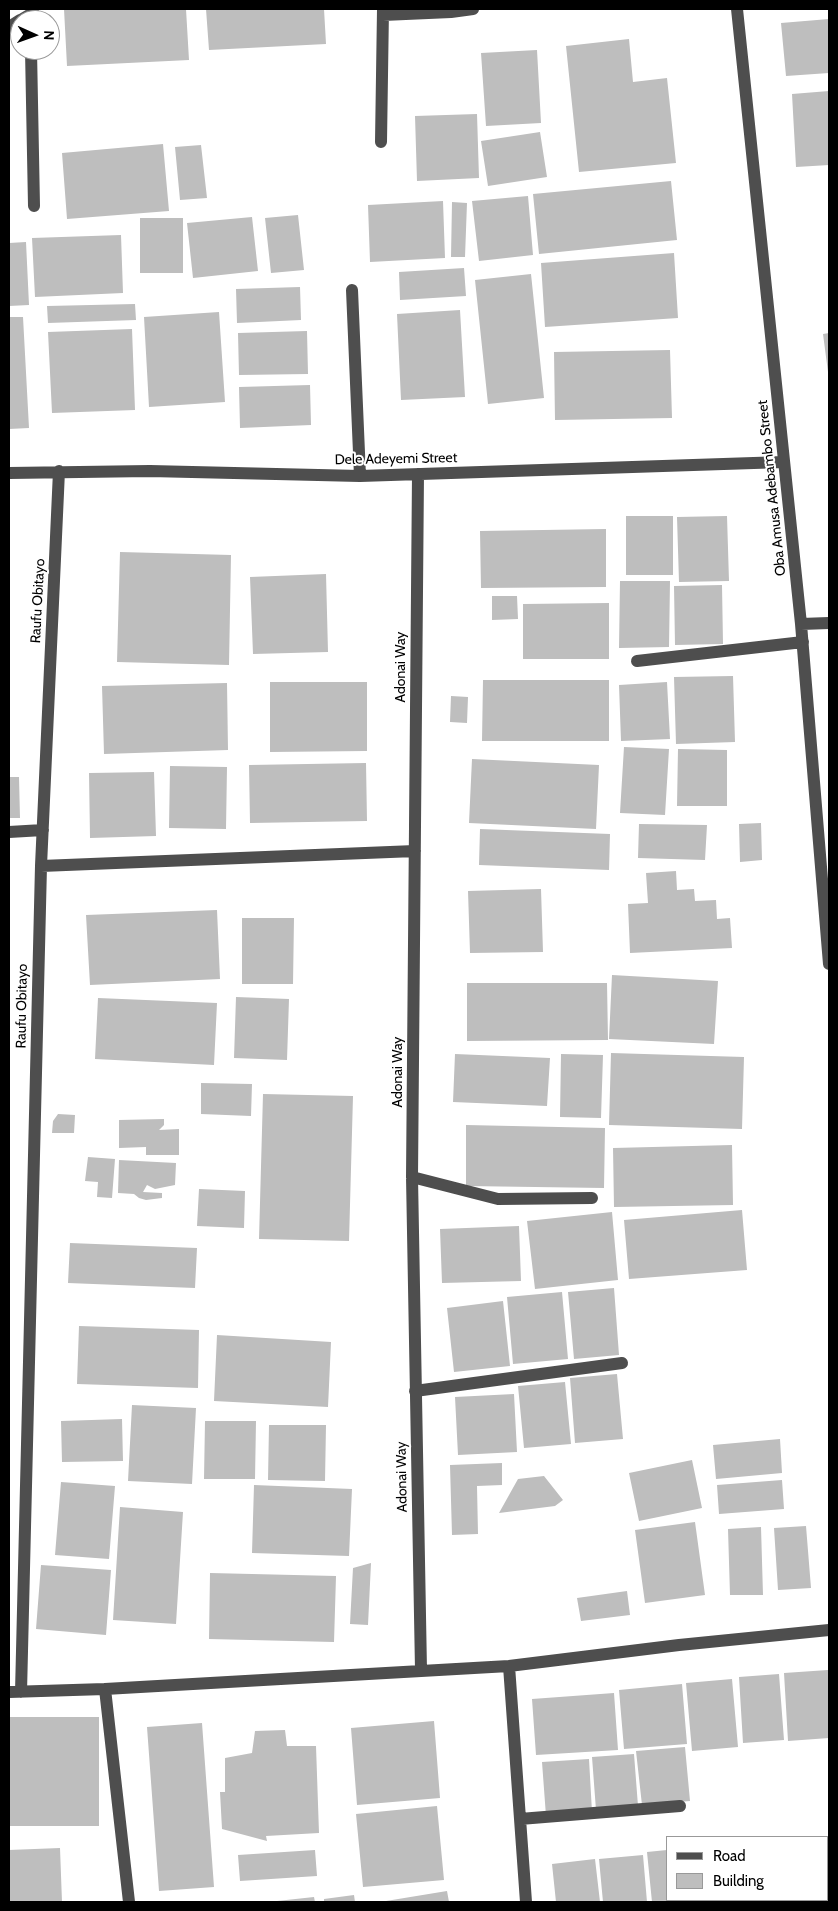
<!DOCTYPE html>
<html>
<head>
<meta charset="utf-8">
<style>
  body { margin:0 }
  #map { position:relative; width:838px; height:1911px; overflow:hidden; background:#fff; font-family:Cabin,sans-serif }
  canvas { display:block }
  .frame { position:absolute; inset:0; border:10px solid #000; pointer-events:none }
  .legend { position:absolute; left:666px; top:1836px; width:162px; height:65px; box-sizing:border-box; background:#fff; border:1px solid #999; margin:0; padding:6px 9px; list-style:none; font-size:15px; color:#000 }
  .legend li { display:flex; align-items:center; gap:10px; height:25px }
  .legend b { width:25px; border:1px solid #999 }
  .north { position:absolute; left:10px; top:10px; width:50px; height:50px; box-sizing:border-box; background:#fff; border:1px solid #999; border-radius:50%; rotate:92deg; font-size:14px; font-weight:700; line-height:20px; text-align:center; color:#000 }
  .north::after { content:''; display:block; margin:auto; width:18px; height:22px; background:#000; clip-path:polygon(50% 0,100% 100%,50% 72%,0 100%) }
</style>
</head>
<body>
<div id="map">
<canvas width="838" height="1911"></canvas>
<div class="frame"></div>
<ul class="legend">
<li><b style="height:6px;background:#4e4e4e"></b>Road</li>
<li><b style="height:14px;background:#bebebe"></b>Building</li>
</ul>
<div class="north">N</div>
</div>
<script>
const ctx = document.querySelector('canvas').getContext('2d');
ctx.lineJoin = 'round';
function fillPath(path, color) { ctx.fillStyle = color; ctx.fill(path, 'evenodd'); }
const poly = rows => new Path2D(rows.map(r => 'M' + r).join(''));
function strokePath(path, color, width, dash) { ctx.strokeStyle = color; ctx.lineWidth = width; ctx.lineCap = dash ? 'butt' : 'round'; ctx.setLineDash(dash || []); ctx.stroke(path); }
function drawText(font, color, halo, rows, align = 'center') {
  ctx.font = font + ' Cabin,sans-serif'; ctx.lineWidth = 4; ctx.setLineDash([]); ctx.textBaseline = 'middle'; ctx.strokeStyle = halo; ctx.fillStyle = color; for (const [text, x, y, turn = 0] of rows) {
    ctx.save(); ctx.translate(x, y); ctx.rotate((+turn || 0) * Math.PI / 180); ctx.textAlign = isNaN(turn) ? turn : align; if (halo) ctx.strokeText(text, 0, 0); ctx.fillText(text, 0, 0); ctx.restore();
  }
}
const building = poly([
  [64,9,186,9,189,60,67,66],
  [206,9,324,9,326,44,209,50],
  [829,19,829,73,786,76,781,23],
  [629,39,633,82,667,78,676,163,579,172,566,46],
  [537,50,541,123,486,126,481,53],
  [829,91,829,165,796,167,792,94],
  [477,114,479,178,417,181,415,116],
  [540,132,547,177,488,186,481,141],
  [163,144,169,211,67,219,62,153],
  [201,145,207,198,180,200,175,147],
  [671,181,677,240,539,254,533,194],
  [528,196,533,255,479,261,472,201],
  [443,201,445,258,370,262,368,205],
  [452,202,467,203,465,257,451,257],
  [298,215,304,270,271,273,265,218],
  [252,217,258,271,193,278,187,223],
  [140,218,183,218,183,273,140,273],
  [121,235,123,293,35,297,32,238],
  [26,242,29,305,9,306,9,243],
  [674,253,678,318,545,327,541,263],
  [464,268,466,296,400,300,399,272],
  [531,274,544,398,488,404,475,280],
  [300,287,301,320,237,323,236,289],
  [135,304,136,320,48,323,47,306],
  [460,310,465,397,401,400,397,314],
  [219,312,225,402,149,407,144,317],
  [9,317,23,317,29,428,9,429],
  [132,329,135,410,52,413,48,332],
  [307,331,308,374,239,375,238,333],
  [829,333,829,372,828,372,823,334],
  [670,350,672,418,555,420,554,352],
  [310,385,311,425,240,428,239,387],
  [626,516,673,516,673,575,626,575],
  [727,516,729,581,679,582,677,517],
  [606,529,606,587,481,588,480,531],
  [120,552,231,555,229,665,117,662],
  [326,574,328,652,253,654,250,577],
  [620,581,670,581,669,647,619,648],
  [722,585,723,644,675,645,674,586],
  [492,596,517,596,518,619,492,620],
  [609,603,609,659,523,659,523,604],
  [733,676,735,742,676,744,674,677],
  [483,680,609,680,609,741,482,741],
  [270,682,367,682,367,751,270,752],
  [667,682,670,739,621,741,619,685],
  [227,683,228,750,104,754,102,686],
  [451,696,468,697,467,723,450,722],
  [624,747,669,749,665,815,620,813],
  [678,749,727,750,727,806,677,806],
  [472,759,599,765,596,829,469,823],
  [366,763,367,821,250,823,249,765],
  [170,766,227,767,226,829,169,828],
  [154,772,156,836,90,838,89,773],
  [9,777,19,777,20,818,9,818],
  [761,823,762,860,740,862,739,824],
  [639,824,707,825,705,860,638,858],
  [480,829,610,834,609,870,479,865],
  [676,871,677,890,694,889,695,901,716,900,717,919,730,918,732,948,630,953,628,904,648,903,646,873],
  [541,889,543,952,470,953,468,891],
  [217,910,220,979,90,985,86,915],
  [242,918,294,918,293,984,242,984],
  [612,975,718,981,714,1044,609,1039],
  [467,983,607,983,608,1040,467,1041],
  [236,997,289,999,287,1060,234,1058],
  [98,998,217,1003,214,1065,95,1059],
  [611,1053,744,1057,742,1129,609,1125],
  [455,1054,550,1058,547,1106,453,1102],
  [561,1054,603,1055,601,1118,560,1117],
  [201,1083,252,1084,251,1116,201,1114],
  [263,1094,353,1096,349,1241,259,1239],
  [58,1114,75,1115,74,1133,52,1133,53,1121],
  [164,1119,164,1125,159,1130,179,1129,179,1155,146,1155,146,1147,119,1148,119,1120],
  [466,1125,605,1128,604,1188,466,1186],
  [732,1145,733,1205,614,1207,613,1148],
  [88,1157,115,1159,112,1198,97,1197,98,1182,85,1181],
  [119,1160,176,1163,175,1185,155,1189,147,1185,143,1192,162,1193,162,1198,146,1200,139,1198,134,1194,118,1193],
  [199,1189,245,1191,244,1228,197,1226],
  [742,1210,747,1270,629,1279,624,1220],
  [612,1212,618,1280,535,1289,527,1221],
  [519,1226,521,1281,442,1283,440,1229],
  [70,1243,197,1248,195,1288,68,1283],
  [614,1288,619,1355,574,1359,568,1292],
  [562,1292,568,1359,513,1364,507,1297],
  [503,1301,510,1366,454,1372,447,1308],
  [79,1326,199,1330,198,1388,77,1384],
  [217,1335,331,1342,328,1407,214,1401],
  [617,1374,623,1439,575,1443,570,1378],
  [565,1382,571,1444,524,1448,518,1386],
  [514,1394,517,1452,458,1455,455,1397],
  [132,1405,196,1408,192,1484,128,1481],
  [122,1419,123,1461,62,1462,61,1421],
  [205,1421,256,1421,255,1479,204,1479],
  [269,1425,326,1425,325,1481,268,1480],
  [780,1439,782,1473,716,1479,713,1445],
  [692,1460,702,1508,639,1521,629,1473],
  [502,1463,502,1485,477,1486,478,1534,452,1535,450,1465],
  [544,1476,563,1500,555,1506,499,1513,518,1479],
  [782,1480,784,1509,719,1514,717,1485],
  [61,1482,115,1486,109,1559,55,1555],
  [254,1485,352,1489,349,1556,252,1553],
  [120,1507,183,1512,176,1624,113,1620],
  [695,1522,705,1595,645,1603,635,1530],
  [806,1526,811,1588,778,1590,774,1528],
  [761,1527,763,1595,730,1595,728,1529],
  [371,1563,368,1625,350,1624,353,1568],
  [41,1565,111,1570,106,1635,36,1629],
  [210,1573,336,1576,334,1642,209,1639],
  [627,1591,630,1615,581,1621,577,1598],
  [828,1670,829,1738,788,1741,784,1673],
  [779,1674,784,1740,743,1743,739,1677],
  [732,1679,738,1747,692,1751,686,1683],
  [682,1684,687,1744,624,1749,619,1690],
  [614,1693,618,1750,536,1755,532,1699],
  [9,1717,99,1717,99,1826,9,1826],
  [434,1721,440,1798,357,1805,351,1728],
  [202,1723,214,1887,159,1891,147,1727],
  [285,1730,287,1746,316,1746,319,1833,266,1836,267,1841,222,1829,220,1792,225,1792,225,1758,252,1753,255,1731],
  [685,1747,690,1801,642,1805,636,1751],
  [634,1754,638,1806,596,1810,592,1757],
  [589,1759,592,1812,546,1816,542,1762],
  [437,1806,444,1880,363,1887,356,1814],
  [60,1848,62,1902,9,1902,9,1850],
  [315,1850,317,1876,240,1881,238,1855],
  [667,1850,667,1900,696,1900,696,1902,652,1902,647,1852],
  [643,1855,647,1902,603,1902,599,1859],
  [595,1859,600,1902,556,1902,552,1864],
  [447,1891,449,1902,386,1902,386,1901],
  [354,1895,355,1902,324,1902,324,1899],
  [314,1897,315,1902,277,1902,277,1901]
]);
const minor = poly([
  [737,9,801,624,829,964],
  [383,15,451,12,473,9],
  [21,20,31,14,33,9],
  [9,27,20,20],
  [31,50,34,206],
  [381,142,383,9],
  [352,290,360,476],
  [9,473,150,471,360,476,784,462],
  [418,474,412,1177,421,1670],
  [801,624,829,623],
  [637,661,803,642],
  [9,832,43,830],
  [41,866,415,851],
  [412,1177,498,1199,592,1198],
  [415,1391,622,1363],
  [509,1666,526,1902],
  [105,1689,129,1902],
  [9,1692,105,1689,509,1666,679,1645,829,1630],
  [21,1692,41,866,59,471],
  [520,1819,680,1806]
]);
const streetNames = [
  ["Dele Adeyemi Street",396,459,-1],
  ["Oba Amusa Adebambo Street",772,488,-96],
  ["Raufu Obitayo",38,601,-87],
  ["Adonai Way",401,667,-90],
  ["Raufu Obitayo",22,1006,-89],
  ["Adonai Way",398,1072,-90],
  ["Adonai Way",402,1477,-91]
];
fillPath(building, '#bebebe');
strokePath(minor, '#4e4e4e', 12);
drawText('14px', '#000', '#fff', streetNames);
</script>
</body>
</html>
